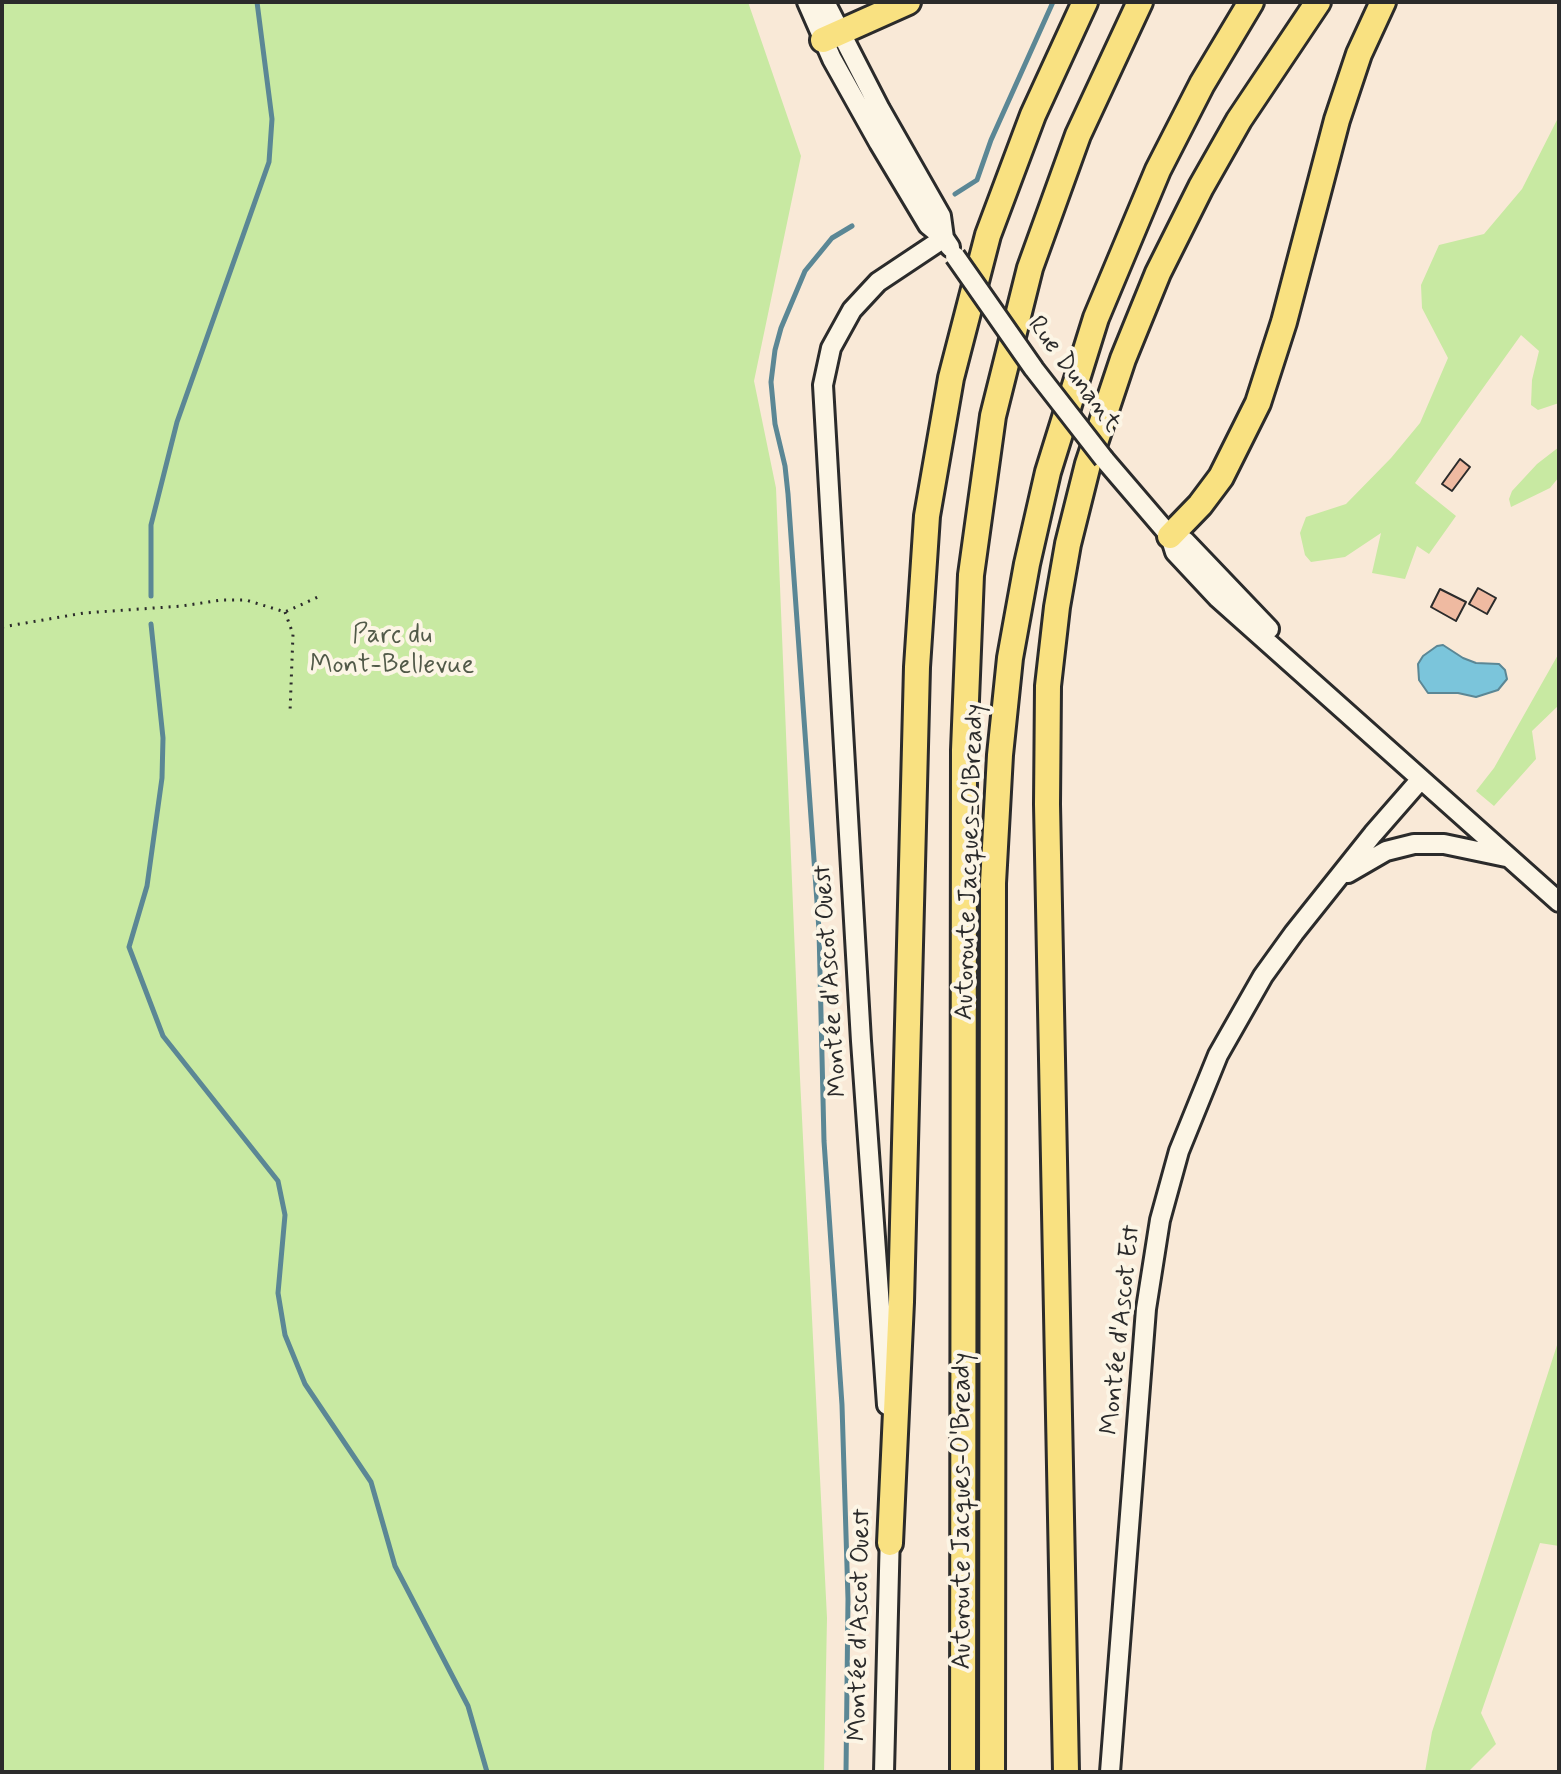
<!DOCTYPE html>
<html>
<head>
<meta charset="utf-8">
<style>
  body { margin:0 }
  #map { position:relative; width:1561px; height:1774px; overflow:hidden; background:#f9e9d7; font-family:Mynerve,sans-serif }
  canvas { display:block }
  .frame { position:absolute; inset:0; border:4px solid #2b2b2b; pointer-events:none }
</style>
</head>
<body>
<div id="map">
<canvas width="1561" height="1774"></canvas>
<div class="frame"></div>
</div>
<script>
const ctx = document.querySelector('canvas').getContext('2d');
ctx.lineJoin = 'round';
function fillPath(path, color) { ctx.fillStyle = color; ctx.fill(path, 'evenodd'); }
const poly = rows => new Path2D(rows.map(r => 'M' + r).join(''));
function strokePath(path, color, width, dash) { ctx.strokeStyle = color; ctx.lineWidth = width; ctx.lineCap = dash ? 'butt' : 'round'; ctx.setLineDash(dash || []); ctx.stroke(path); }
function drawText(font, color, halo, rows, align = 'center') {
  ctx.font = font + ' Mynerve,sans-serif'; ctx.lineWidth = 8; ctx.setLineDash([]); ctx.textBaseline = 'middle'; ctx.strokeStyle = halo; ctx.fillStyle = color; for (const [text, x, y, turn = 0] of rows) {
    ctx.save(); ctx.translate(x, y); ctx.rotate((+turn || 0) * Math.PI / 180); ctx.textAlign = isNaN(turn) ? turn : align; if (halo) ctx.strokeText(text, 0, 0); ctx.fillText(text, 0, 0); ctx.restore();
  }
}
const green = poly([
  [2,2,748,2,801,156,754,381,776,488,800,1078,827,1618,824,1772,2,1772],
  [1559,116,1559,403,1538,410,1531,405,1532,380,1539,351,1521,335,1415,483,1456,516,1429,554,1417,546,1405,579,1372,573,1381,533,1345,557,1311,562,1305,555,1300,533,1306,517,1346,504,1391,458,1420,423,1448,358,1422,308,1421,285,1439,245,1484,234,1522,189],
  [1559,447,1559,477,1550,488,1511,507,1509,499,1512,491,1537,464],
  [1559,653,1559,705,1532,731,1536,759,1494,806,1476,791,1494,768],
  [1559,1339,1559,1546,1540,1543,1481,1713,1496,1744,1468,1772,1425,1772,1432,1732]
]);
const water = poly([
  [1443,645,1463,658,1476,663,1499,664,1505,670,1507,679,1498,690,1476,697,1458,693,1428,693,1419,680,1418,664,1423,656,1437,646,1443,645]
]);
const stream = poly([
  [955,194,977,180,991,140,1053,2],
  [151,596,151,525,177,422,269,162,272,119,257,2],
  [151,624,163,738,162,778,147,886,129,947,163,1036,278,1181,285,1215,278,1293,285,1335,305,1384,371,1482,395,1566,468,1706,487,1772],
  [846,1772,848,1599,842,1405,824,1141,819,930,788,494,785,466,775,424,771,382,775,350,781,328,805,271,832,238,852,226]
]);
const building = poly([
  [1460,459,1470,467,1452,491,1442,484,1460,459],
  [1478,588,1496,598,1487,614,1469,604,1478,588],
  [1440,589,1466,602,1456,621,1431,607,1440,589]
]);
const path = poly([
  [285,612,293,634,290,712],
  [2,627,84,613,182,606,221,600,246,600,285,612,318,597]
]);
const tertiary = poly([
  [807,2,832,59,879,143,928,225,944,238,950,247],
  [825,2,880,109,941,216,944,238],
  [1104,459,1170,536,1175,552,1218,598,1559,902],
  [1170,536,1185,541,1269,629],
  [1348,873,1386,851,1414,844,1444,844,1506,857],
  [887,1405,861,1041,823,385,831,348,852,310,878,282,944,238],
  [884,1772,890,1531],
  [1110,1772,1146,1309,1160,1220,1179,1151,1218,1055,1263,976,1294,933,1373,834,1421,779]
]);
const motorway = poly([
  [823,40,908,2],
  [1170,536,1200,505,1221,477,1258,403,1284,322,1337,120,1359,54,1383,2],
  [890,1543,901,1302,917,667,927,516,951,378,988,235,1033,115,1085,2],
  [963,1772,964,750,971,575,993,416,1030,268,1078,135,1140,2],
  [992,1772,993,883,1000,755,1010,658,1027,564,1048,472,1096,318,1158,170,1202,84,1251,2],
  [1066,1772,1047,804,1048,686,1057,607,1068,544,1088,464,1123,359,1158,273,1201,187,1239,120,1318,2]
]);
const tertiaryBridge = poly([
  [955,256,1034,369,1104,459]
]);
const streetNames = [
  ["Rue Dunant",1073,375,53],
  ["Autoroute Jacques-O'Bready",971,862,-88],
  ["Montée d'Ascot Ouest",832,981,-94],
  ["Montée d'Ascot Est",1122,1330,-84],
  ["Autoroute Jacques-O'Bready",964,1511,-90],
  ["Montée d'Ascot Ouest",861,1625,-89]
];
const parkNames = [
  ["Parc du",392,637],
  ["Mont-Bellevue",392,667]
];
fillPath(green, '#c8e9a2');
fillPath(water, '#7bc5db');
strokePath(water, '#5b8795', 2);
strokePath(stream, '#5b8795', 5);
fillPath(building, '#efbaa1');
strokePath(building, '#2b2b2b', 2);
strokePath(tertiary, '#2b2b2b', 24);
strokePath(motorway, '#2b2b2b', 30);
strokePath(path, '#2b2b2b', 3, [2, 6]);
strokePath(tertiary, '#fcf5e5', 18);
strokePath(motorway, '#f9e181', 24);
strokePath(tertiaryBridge, '#2b2b2b', 24, []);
strokePath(tertiaryBridge, '#fcf5e5', 18);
drawText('26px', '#2b2b2b', '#fcf5e5', streetNames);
drawText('26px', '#525a49', '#fcf5e5', parkNames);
</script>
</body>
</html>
